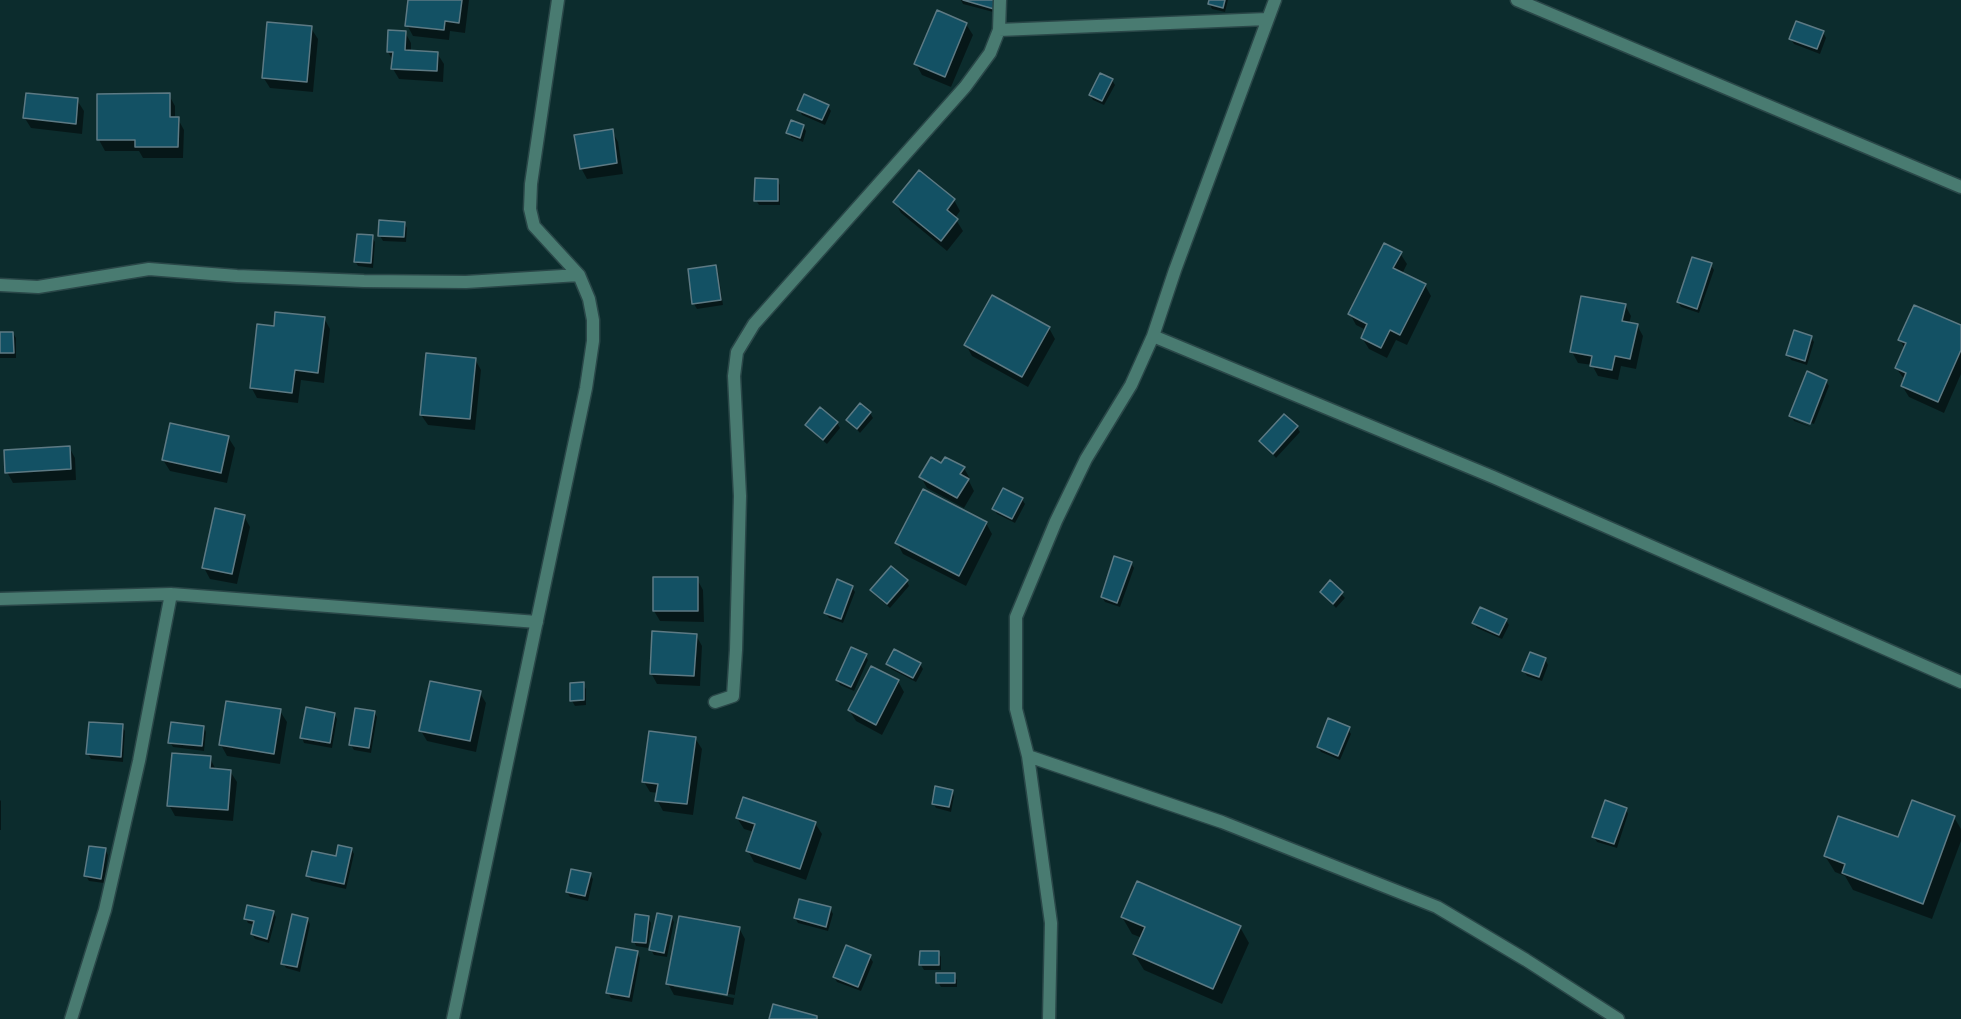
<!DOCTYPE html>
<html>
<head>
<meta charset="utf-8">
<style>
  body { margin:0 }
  canvas { display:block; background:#0c2c2d }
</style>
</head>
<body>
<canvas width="1961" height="1019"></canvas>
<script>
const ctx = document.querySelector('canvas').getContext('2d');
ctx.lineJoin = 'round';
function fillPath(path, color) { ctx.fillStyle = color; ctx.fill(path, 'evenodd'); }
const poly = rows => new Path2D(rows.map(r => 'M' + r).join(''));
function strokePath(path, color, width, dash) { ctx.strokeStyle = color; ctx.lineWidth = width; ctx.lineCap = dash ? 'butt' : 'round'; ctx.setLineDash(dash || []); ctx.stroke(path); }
const shadow = poly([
  [410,0,469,0,465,33,450,31,449,40,413,36,407,25],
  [961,0,1000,0,997,13,963,4],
  [1210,0,1228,0,1225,12,1212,9,1209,3],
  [966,24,973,35,951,87,922,75,916,64],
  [311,28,318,39,313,92,270,88,263,77],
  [405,32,411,43,411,52,437,53,444,64,443,82,399,79,393,69,393,61,388,52],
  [1823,32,1826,38,1820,54,1794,44,1791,39],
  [1112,80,1115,85,1104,105,1093,100,1090,95],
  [169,95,175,106,175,119,178,119,184,130,183,158,143,158,139,151,105,151,99,140],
  [77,100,84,111,82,134,31,128,24,117],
  [828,106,831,111,825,125,802,115,799,109],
  [803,126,806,131,803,142,791,137,788,132],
  [612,131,618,142,623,174,587,179,581,168],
  [777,180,780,185,780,205,759,205,756,200],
  [954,200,960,211,955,218,963,231,947,251,901,213,895,202],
  [404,223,407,228,406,242,383,241,380,236],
  [372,237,375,242,373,268,358,266,355,261],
  [1400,253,1407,264,1402,274,1425,285,1431,296,1407,345,1396,340,1387,358,1369,349,1362,338,1366,330,1356,325,1350,314],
  [1711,265,1714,270,1699,313,1681,307,1678,302],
  [716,267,718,272,723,305,697,309,694,304,689,271],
  [1625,305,1631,316,1629,324,1637,325,1643,336,1636,369,1621,366,1618,380,1598,376,1592,365,1578,363,1572,352],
  [324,318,330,329,324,383,301,380,298,403,257,398,251,387,275,327],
  [1961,327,1961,374,1944,413,1909,397,1902,386,1905,380,1896,368,1905,349,1900,340],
  [1049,328,1055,339,1028,387,972,356,966,345],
  [0,333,13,333,16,338,16,358,0,358],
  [1811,337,1814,342,1807,365,1791,360,1788,355],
  [475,359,481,370,475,430,428,425,421,415],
  [1826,381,1829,386,1814,424,1793,416,1793,419,1813,428,1794,421,1791,416],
  [870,413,873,418,860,433,848,420],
  [837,423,840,428,827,444,810,430,807,425],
  [1297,427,1300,432,1276,458,1261,441],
  [228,437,235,448,227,483,170,471,163,460],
  [69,447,75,458,76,480,13,483,7,472],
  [942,465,964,468,970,479,969,481,974,491,964,508,927,488,921,477],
  [1022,499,1025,504,1015,523,997,514,994,509],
  [244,516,250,527,237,584,210,579,204,568],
  [986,523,992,534,966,586,903,554,897,543],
  [1131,563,1134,568,1120,607,1105,602,1102,597],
  [697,579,703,590,704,622,660,621,654,611],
  [907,581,909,586,890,608,875,595,872,590],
  [1330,582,1345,598,1336,608,1321,592],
  [852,587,855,592,843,623,829,618,826,613],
  [1506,620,1509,625,1502,639,1477,628,1474,623],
  [696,635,702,646,700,686,657,684,651,673],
  [865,655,868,660,854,691,840,685,837,680],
  [1545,659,1548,665,1542,681,1527,676,1524,671],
  [888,664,920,664,923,669,916,682,891,669],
  [898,681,904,692,882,735,856,721,849,710],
  [583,684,586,689,586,705,575,706,572,701],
  [480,693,486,703,476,752,427,741,421,731],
  [280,711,287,722,280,764,227,756,221,745],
  [374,712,377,717,371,753,354,750,351,745],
  [334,714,337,719,332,748,304,743,302,738],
  [122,726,125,731,123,762,91,759,88,754],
  [204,727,206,732,204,751,173,747,170,742],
  [1348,729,1351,734,1340,760,1321,752,1318,747],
  [695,738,702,749,693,815,663,811,657,800,658,793,650,792,644,782],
  [210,758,216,770,230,771,237,782,233,821,175,816,169,805],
  [952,791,954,796,951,812,936,808,933,803],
  [0,800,1,801,1,830,0,830],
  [1626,809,1628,814,1617,848,1597,842,1594,837],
  [1954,817,1961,829,1961,841,1932,919,1853,890,1845,876,1835,872,1825,856,1899,839],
  [737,818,815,823,822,834,806,880,754,862,748,851,754,832,744,829],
  [351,849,354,854,346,889,311,881,308,876],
  [105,850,108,855,104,883,89,881,86,876],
  [590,874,593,879,588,901,570,897,567,892],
  [830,908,833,914,828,931,798,923,795,918],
  [273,912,276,917,269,943,255,939,252,934,254,925,248,923,245,918],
  [671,917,674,922,667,957,654,955,651,950],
  [1122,917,1240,927,1249,943,1222,1004,1144,970,1134,954,1142,938,1132,934],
  [648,918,651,923,648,948,636,946,634,941],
  [307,919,310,924,300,972,286,968,283,963],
  [739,928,745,939,733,1005,674,995,668,984],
  [674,984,735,995,734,998,674,987],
  [938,952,941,957,941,970,924,970,921,965],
  [637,953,640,958,632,1002,611,998,608,993],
  [870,957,873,962,861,991,837,982,834,977],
  [954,975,957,980,957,987,941,987,938,982]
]);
const building = poly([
  [408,0,462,0,459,23,445,21,444,30,405,26,408,0],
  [963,0,997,0,994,9,963,0],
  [1209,0,1225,0,1223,8,1208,4,1209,0],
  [937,10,967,23,945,77,914,64,937,10],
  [1796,21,1824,31,1817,49,1789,39,1796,21],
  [267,22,312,26,307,82,262,78,267,22],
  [388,30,406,31,405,50,438,52,437,71,391,69,393,52,387,52,388,30],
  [1100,73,1113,79,1102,101,1089,95,1100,73],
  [26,93,78,98,76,124,23,118,26,93],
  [170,93,170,117,179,117,178,147,135,147,135,140,97,140,97,94,170,93],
  [804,94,829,105,822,120,797,110,804,94],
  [791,120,804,125,800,138,786,133,791,120],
  [613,129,617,163,580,169,574,135,613,129],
  [919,170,955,199,947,210,958,219,941,241,893,202,919,170],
  [755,178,778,179,778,201,754,201,755,178],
  [379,220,405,222,404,237,378,236,379,220],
  [357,234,373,235,371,263,354,262,357,234],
  [1384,243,1402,252,1393,268,1426,284,1400,335,1390,330,1381,348,1361,338,1367,324,1348,314,1384,243],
  [1692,257,1712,263,1697,309,1677,302,1692,257],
  [716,265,721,300,692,304,688,269,716,265],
  [992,295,1050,327,1022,377,964,345,992,295],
  [1581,296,1626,304,1622,321,1638,324,1630,359,1615,356,1612,370,1590,366,1592,356,1570,352,1581,296],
  [1914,305,1961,325,1961,350,1938,402,1901,386,1906,373,1895,368,1906,343,1898,340,1914,305],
  [275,312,325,317,318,373,295,370,292,393,250,388,257,324,274,326,275,312],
  [1794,330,1812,336,1805,361,1786,355,1794,330],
  [0,332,13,332,14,353,0,353,0,332],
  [426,353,476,358,470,419,420,415,426,353],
  [1807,371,1827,380,1810,424,1789,416,1807,371],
  [860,403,871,412,857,429,846,420,860,403],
  [820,407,838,422,823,440,805,425,820,407],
  [1284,414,1298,426,1273,454,1259,441,1284,414],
  [170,423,229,436,221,473,162,460,170,423],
  [70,446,71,469,5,473,4,450,70,446],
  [931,457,941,463,945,457,965,467,960,474,969,479,957,498,919,477,931,457],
  [1003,488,1023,498,1012,519,992,509,1003,488],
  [923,489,987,522,959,576,895,543,923,489],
  [215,508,245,515,232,574,202,568,215,508],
  [1114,556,1132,562,1117,603,1101,597,1114,556],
  [891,566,908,580,887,604,870,590,891,566],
  [653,577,698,577,698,611,653,611,653,577],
  [837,579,853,586,841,619,824,613,837,579],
  [1330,580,1343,592,1333,604,1320,592,1330,580],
  [1480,607,1507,619,1499,635,1472,623,1480,607],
  [652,631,697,634,694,676,650,674,652,631],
  [851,647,867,654,851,687,836,680,851,647],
  [894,649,921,663,913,678,886,664,894,649],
  [1530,652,1546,658,1539,677,1522,671,1530,652],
  [871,666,899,680,876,725,848,710,871,666],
  [430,681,481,691,470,741,419,731,430,681],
  [584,682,584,700,570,701,570,683,584,682],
  [226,701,281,709,274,754,219,745,226,701],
  [306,707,335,713,330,743,300,738,306,707],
  [355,708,375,711,369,748,349,745,355,708],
  [1328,718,1350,727,1338,756,1317,747,1328,718],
  [89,722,123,724,121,757,86,754,89,722],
  [171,722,204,726,202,746,168,743,171,722],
  [649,731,696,737,687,804,655,801,658,784,642,782,649,731],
  [172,753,211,756,210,768,231,770,228,810,167,806,172,753],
  [935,786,953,790,949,807,932,804,935,786],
  [743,797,816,822,800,869,746,851,755,824,736,818,743,797],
  [1605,800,1627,808,1614,844,1592,837,1605,800],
  [1912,800,1955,816,1923,904,1842,873,1845,864,1824,856,1838,816,1898,837,1912,800],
  [338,845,352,848,344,884,306,876,312,851,336,856,338,845],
  [89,846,106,848,101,879,84,876,89,846],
  [571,869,591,873,585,896,566,892,571,869],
  [1137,881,1241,926,1213,989,1133,954,1145,927,1121,917,1137,881],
  [799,899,831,907,826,927,794,918,799,899],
  [247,905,274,911,267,939,251,934,254,921,244,919,247,905],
  [657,913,672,916,664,953,649,950,657,913],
  [292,914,308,918,297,967,281,964,292,914],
  [635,914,649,916,646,943,632,942,635,914],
  [679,916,740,927,727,995,666,984,679,916],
  [846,945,871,955,858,987,833,977,846,945],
  [616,947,638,951,629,997,606,993,616,947],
  [920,951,939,951,939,965,919,965,920,951],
  [936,973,955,973,955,983,936,983,936,973],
  [773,1004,817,1016,817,1019,769,1019,773,1004]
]);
const minor = poly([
  [1517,0,1961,187],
  [999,30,1267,19],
  [0,285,38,287,149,269,237,276,364,281,466,282,579,275],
  [1153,336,1493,477,1961,682],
  [0,599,171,594,537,622],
  [715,702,733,696,736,650,740,496,734,376,737,352,754,324,965,87,990,53,999,30,1000,0],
  [1028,756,1222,822,1437,907,1526,960,1618,1019],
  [71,1019,105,910,139,761,171,594],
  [453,1019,586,388,593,341,593,320,589,299,579,275,534,226,530,209,531,184,558,0],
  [1049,1019,1051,923,1028,756,1016,709,1016,617,1056,521,1086,459,1131,385,1153,336,1175,270,1275,0]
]);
fillPath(shadow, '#0007');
fillPath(building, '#135164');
strokePath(building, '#5d7a84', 1.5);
strokePath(minor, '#2a4748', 15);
strokePath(minor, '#497b71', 12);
</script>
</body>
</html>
